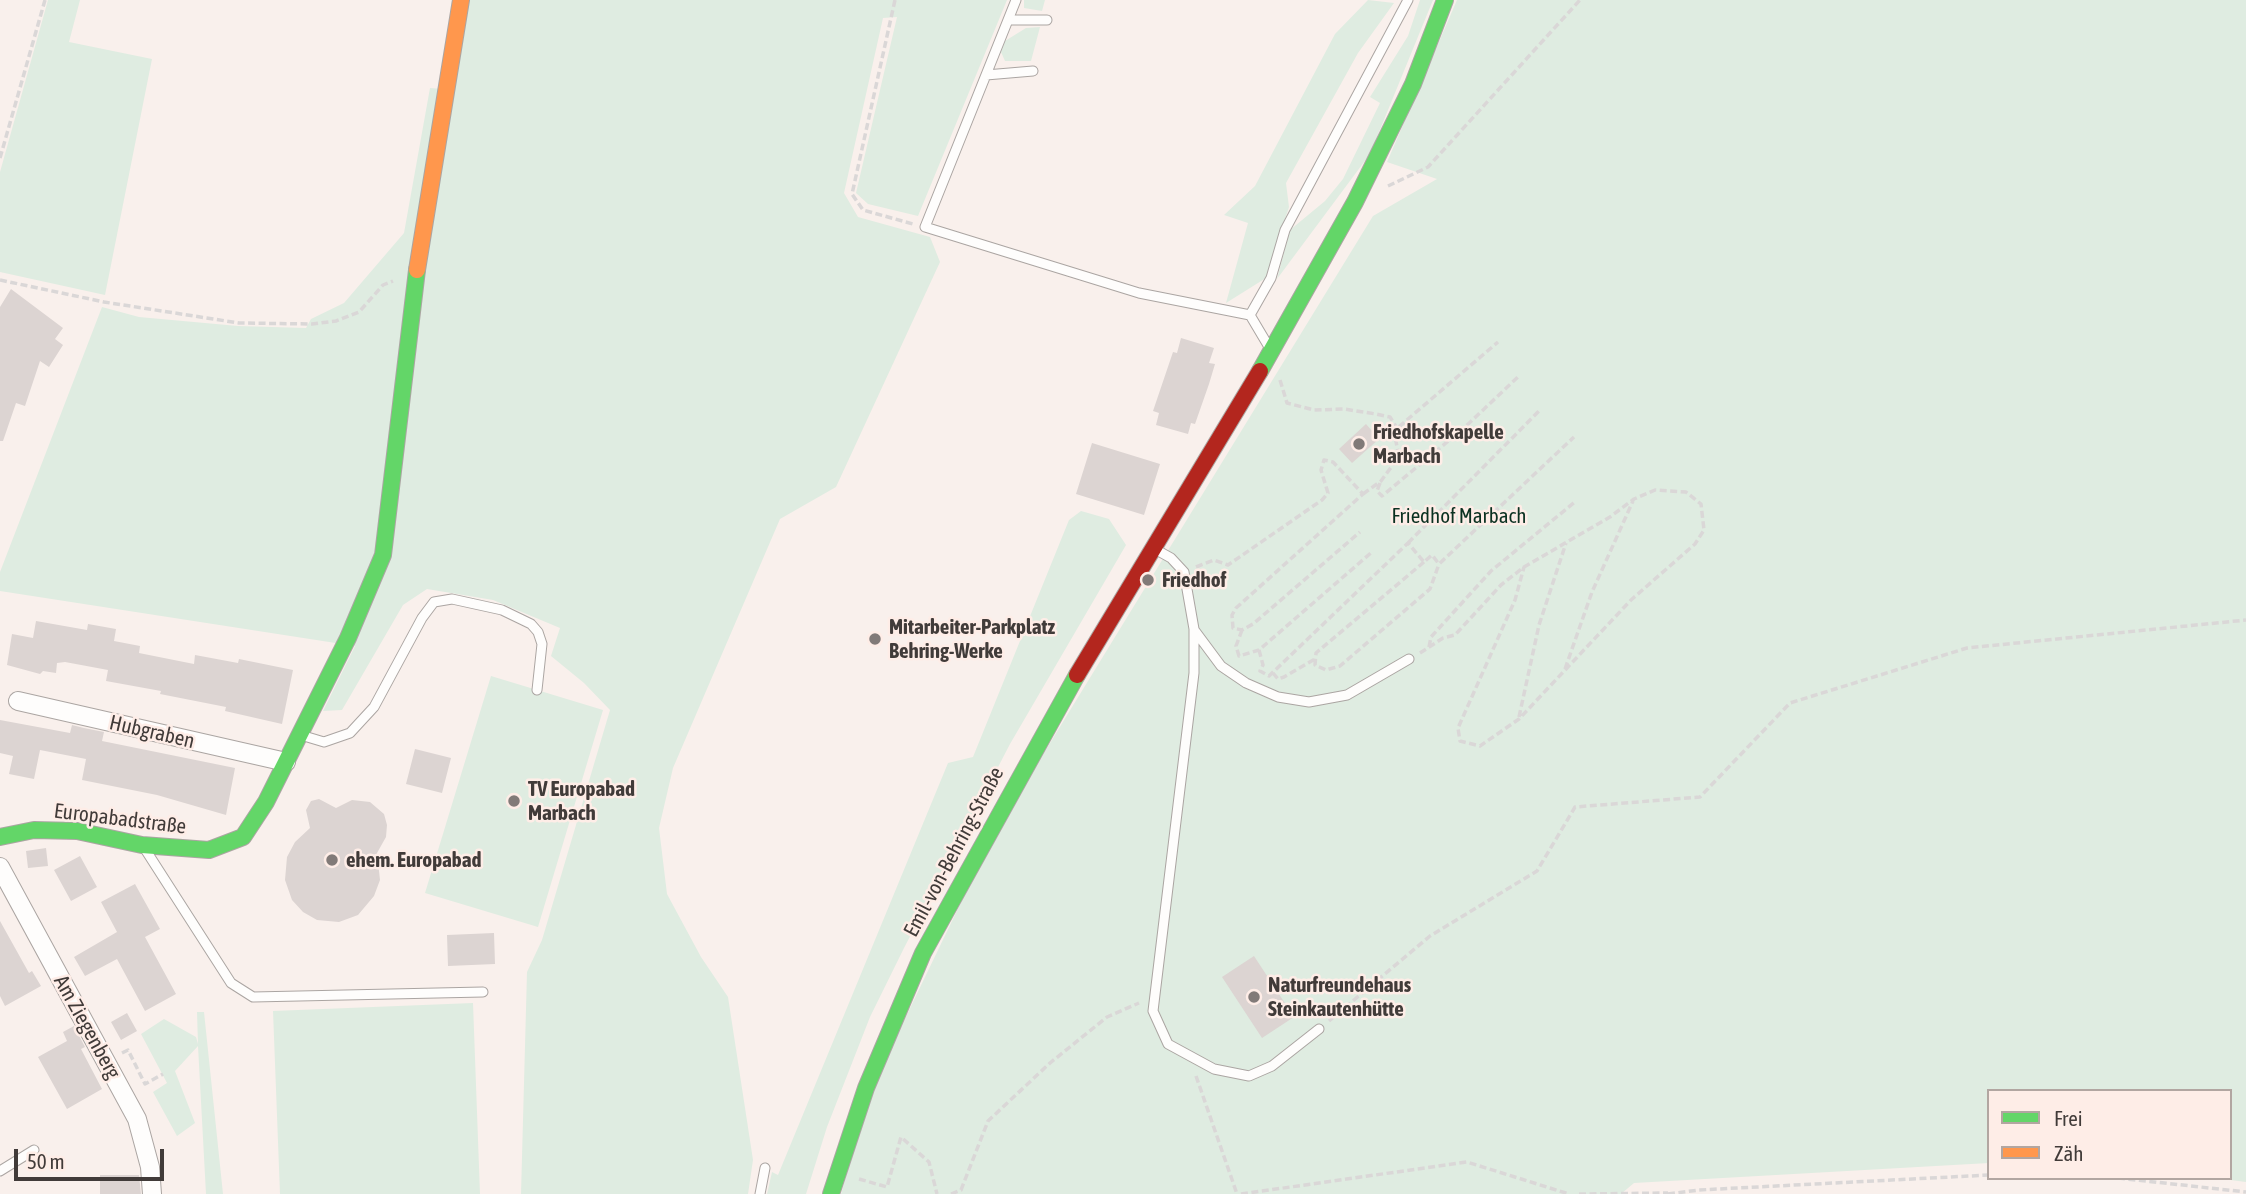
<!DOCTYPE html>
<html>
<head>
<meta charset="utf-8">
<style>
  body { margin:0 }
  #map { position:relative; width:2246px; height:1194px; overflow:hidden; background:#f9f0ec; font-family:"Asap Condensed",sans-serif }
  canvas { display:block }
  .legend { position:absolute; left:1987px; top:1089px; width:245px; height:91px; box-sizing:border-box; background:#feede7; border:2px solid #b2a6a1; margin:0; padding:9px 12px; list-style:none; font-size:21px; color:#413b39 }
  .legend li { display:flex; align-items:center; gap:14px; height:35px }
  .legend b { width:35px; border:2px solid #b2a6a1 }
  .scale { position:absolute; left:14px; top:1149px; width:150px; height:32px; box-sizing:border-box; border:4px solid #413b39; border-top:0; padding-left:9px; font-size:21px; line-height:24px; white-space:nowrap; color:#413b39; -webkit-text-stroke:5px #feede7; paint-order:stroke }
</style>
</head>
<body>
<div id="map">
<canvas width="2246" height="1194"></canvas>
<ul class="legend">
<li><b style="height:9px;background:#63d668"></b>Frei</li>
<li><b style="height:9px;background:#ff974d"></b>Zäh</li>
</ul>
<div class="scale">50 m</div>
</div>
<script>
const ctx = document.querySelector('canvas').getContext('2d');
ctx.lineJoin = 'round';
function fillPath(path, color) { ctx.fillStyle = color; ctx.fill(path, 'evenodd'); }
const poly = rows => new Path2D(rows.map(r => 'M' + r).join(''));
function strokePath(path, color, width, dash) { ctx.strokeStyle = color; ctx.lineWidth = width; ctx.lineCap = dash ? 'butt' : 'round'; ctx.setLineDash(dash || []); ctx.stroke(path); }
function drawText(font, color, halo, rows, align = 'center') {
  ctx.font = font + ' "Asap Condensed",sans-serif'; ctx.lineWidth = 5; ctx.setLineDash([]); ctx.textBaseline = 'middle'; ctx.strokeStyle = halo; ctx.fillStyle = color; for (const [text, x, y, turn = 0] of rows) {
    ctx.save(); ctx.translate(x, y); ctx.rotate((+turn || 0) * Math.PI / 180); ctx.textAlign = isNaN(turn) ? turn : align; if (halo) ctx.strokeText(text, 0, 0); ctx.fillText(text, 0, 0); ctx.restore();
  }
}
const green = poly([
  [48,0,80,0,69,42,152,59,105,295,0,272,0,172],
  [467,0,1007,0,918,216,868,204,856,193,897,17,883,18,844,193,858,217,930,237,940,262,836,487,780,519,673,768,659,828,667,894,701,957,728,997,753,1160,748,1194,521,1194,527,972,542,940,610,710,584,683,551,656,560,628,493,600,427,589,403,605,342,710,323,711,355,646,0,591,0,572,102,307,139,317,238,326,306,328,311,319,344,303,404,233,430,88,443,89],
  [1024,0,1045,0,1042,11,1024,8],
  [1368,0,1394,3,1358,53,1286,183,1289,207,1266,278,1226,303,1248,223,1224,215,1255,186,1335,34],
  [1420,0,1433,0,1370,154,1277,279,1290,230,1325,201,1343,179,1380,103,1370,97,1408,36],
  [1457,0,2246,0,2246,1182,2215,1178,2230,1178,2230,1091,1989,1091,1989,1163,1634,1183,1621,1194,841,1194,871,1089,993,836,1373,216,1437,179,1387,162],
  [1040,27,1031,61,1005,61,1001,52,1005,41,1026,28],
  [1081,511,1109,519,1126,545,1010,744,904,948,870,1017,827,1127,806,1194,767,1194,772,1172,778,1175,948,763,973,757,1069,520],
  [491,676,603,710,538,927,425,893],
  [473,1003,480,1194,280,1194,273,1011],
  [197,1012,204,1012,223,1194,206,1194,198,1046,175,1071,195,1123,177,1136,153,1092,167,1083,141,1034,164,1019,196,1037,198,1044]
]);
const building = poly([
  [11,289,63,328,55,339,63,345,49,367,40,361,25,406,16,403,3,441,0,441,0,307],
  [1181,338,1214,348,1209,363,1215,364,1209,384,1195,424,1191,423,1188,434,1156,425,1159,413,1153,411,1173,352,1177,353],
  [1366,424,1379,439,1352,463,1339,449],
  [1092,443,1160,464,1144,515,1076,494],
  [36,621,87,630,88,624,116,629,114,641,140,646,139,653,194,664,195,655,238,663,239,659,293,670,282,724,225,711,226,707,160,694,161,691,106,681,108,670,65,662,57,663,56,673,43,671,40,674,7,665,12,634,33,638],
  [0,720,70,733,72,725,84,728,104,732,102,741,235,768,226,815,157,795,82,780,86,759,40,750,34,779,9,774,13,756,0,753],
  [415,749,451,758,442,793,406,784],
  [319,799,336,808,352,800,370,802,384,814,387,825,386,837,377,853,380,880,374,896,358,915,339,922,317,920,303,912,292,900,285,880,287,857,295,842,310,828,306,810,311,801],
  [46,848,48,866,28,868,26,851],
  [80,856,97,887,71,901,54,870],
  [135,884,160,929,145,937,176,994,145,1011,117,959,85,976,74,957,117,932,101,902],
  [0,921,29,973,32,971,41,986,5,1006,0,996],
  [494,933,495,964,448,966,447,935],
  [1254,956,1294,1017,1262,1038,1222,977],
  [127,1013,137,1031,121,1040,111,1022],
  [74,1026,85,1047,81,1049,102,1089,67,1109,38,1057,67,1041,63,1032],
  [100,1175,139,1175,141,1194,100,1194]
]);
const path = poly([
  [895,0,852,194,863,210,913,224],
  [0,158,45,0],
  [1388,186,1428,167,1580,0],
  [0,280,104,302,239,323,312,324,336,321,359,312,383,285,393,281],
  [1280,380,1287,403,1314,410,1344,409,1376,414,1390,417,1397,428],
  [1380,483,1377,491,1382,496,1464,428,1520,375],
  [1363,494,1381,481,1395,462,1398,452,1394,431,1498,342],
  [1408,543,1539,411],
  [1424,562,1316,653,1315,665,1326,670,1340,666,1430,589,1439,564],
  [1196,567,1214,560,1228,565,1322,500,1328,493,1321,470,1324,460,1333,462,1363,494,1236,608,1232,615,1233,628,1242,630,1253,624,1360,532],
  [1242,630,1236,646,1239,656,1259,650,1372,552],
  [1429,647,1431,637,1491,571,1576,501],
  [1259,650,1263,665,1260,671,1269,676,1408,543,1424,562,1432,555,1439,564,1574,437],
  [1420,653,1443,638,1455,635,1501,585,1524,567,1610,517,1634,499,1655,490,1686,492,1701,504,1704,530,1695,544,1631,600,1519,719,1480,746,1460,741,1458,728,1515,600,1524,567],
  [1565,669,1592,592,1633,501],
  [1273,673,1278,679,1284,677,1315,659],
  [1519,717,1539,625,1566,543],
  [1329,1021,1430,936,1537,871,1575,807,1700,797,1790,703,1967,648,2246,620],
  [122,1053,128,1050,145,1084,163,1074],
  [1196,1076,1237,1194],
  [2118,1178,2246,1192],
  [859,1179,887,1187,901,1137,929,1162,937,1194],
  [951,1194,961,1190,988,1121,1050,1063,1107,1017,1139,1003],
  [1241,1194,1467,1162,1569,1194],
  [1579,1194,1668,1193],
  [1668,1194,1699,1190,1989,1175]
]);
const lane = poly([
  [1016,0,925,227,1139,293,1250,315,1269,347],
  [1008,20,1047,20],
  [986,75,1033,71],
  [1250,315,1271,278,1285,230,1408,0],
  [1153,548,1171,558,1184,572,1194,629,1194,673,1153,1011,1168,1044,1214,1069,1249,1076,1272,1066,1319,1029],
  [1195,631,1221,666,1246,683,1278,697,1309,702,1347,695,1409,659],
  [304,736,324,742,350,733,374,707,422,618,434,602,452,599,502,610,531,624,538,632,542,644,537,690],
  [145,849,231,983,253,997,483,992],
  [0,1171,34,1150],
  [760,1194,765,1168]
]);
const street = poly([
  [18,701,286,762],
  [0,867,137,1119,150,1167,152,1194]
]);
const fast = poly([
  [1260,371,1355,202,1413,84,1445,0],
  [0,837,34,830,77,831,142,845,209,850,243,837,266,802,348,638,383,555,417,270],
  [831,1194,866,1088,923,953,1077,675]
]);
const slow = poly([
  [417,270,461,0]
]);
const jam = poly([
  [1077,675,1260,371]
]);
const markers = [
  [1359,444,7,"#817a78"],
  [1148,580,7,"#817a78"],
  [875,639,7,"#817a78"],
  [514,801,7,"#817a78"],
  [332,860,7,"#817a78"],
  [1254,997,7,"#817a78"]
];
const poiNames = [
  ["Friedhofskapelle",1373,432],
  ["Marbach",1373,456],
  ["Friedhof",1162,580],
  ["Mitarbeiter-Parkplatz",889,627],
  ["Behring-Werke",889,651],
  ["TV Europabad",528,789],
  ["Marbach",528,813],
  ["ehem. Europabad",346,860],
  ["Naturfreundehaus",1268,985],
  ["Steinkautenhütte",1268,1009]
];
const parkNames = [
  ["Friedhof Marbach",1459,516]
];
const streetNames = [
  ["Hubgraben",152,732,13],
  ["Europabadstraße",120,819,7],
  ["Emil-von-Behring-Straße",954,852,-62],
  ["Am Ziegenberg",87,1027,61]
];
fillPath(green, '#dfece1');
fillPath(building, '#dcd4d2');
strokePath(lane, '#aba5a2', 11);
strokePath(street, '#aba5a2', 20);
strokePath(fast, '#aba5a2', 18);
strokePath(slow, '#aba5a2', 18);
strokePath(jam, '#aba5a2', 18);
strokePath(path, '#dad7d7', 3.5, [7, 3.5]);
strokePath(lane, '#fefdfc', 9);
strokePath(street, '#fefdfc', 18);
strokePath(fast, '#63d668', 16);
strokePath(slow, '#ff974d', 16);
strokePath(jam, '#b3261e', 16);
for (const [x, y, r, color] of markers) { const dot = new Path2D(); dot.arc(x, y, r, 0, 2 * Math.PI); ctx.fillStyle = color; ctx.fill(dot); strokePath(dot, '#feede7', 2.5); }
drawText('bold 21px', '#413b39', '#feede7', poiNames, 'left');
drawText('21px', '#0b3121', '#feede7', parkNames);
drawText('21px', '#413b39', '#feede7', streetNames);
</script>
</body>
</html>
